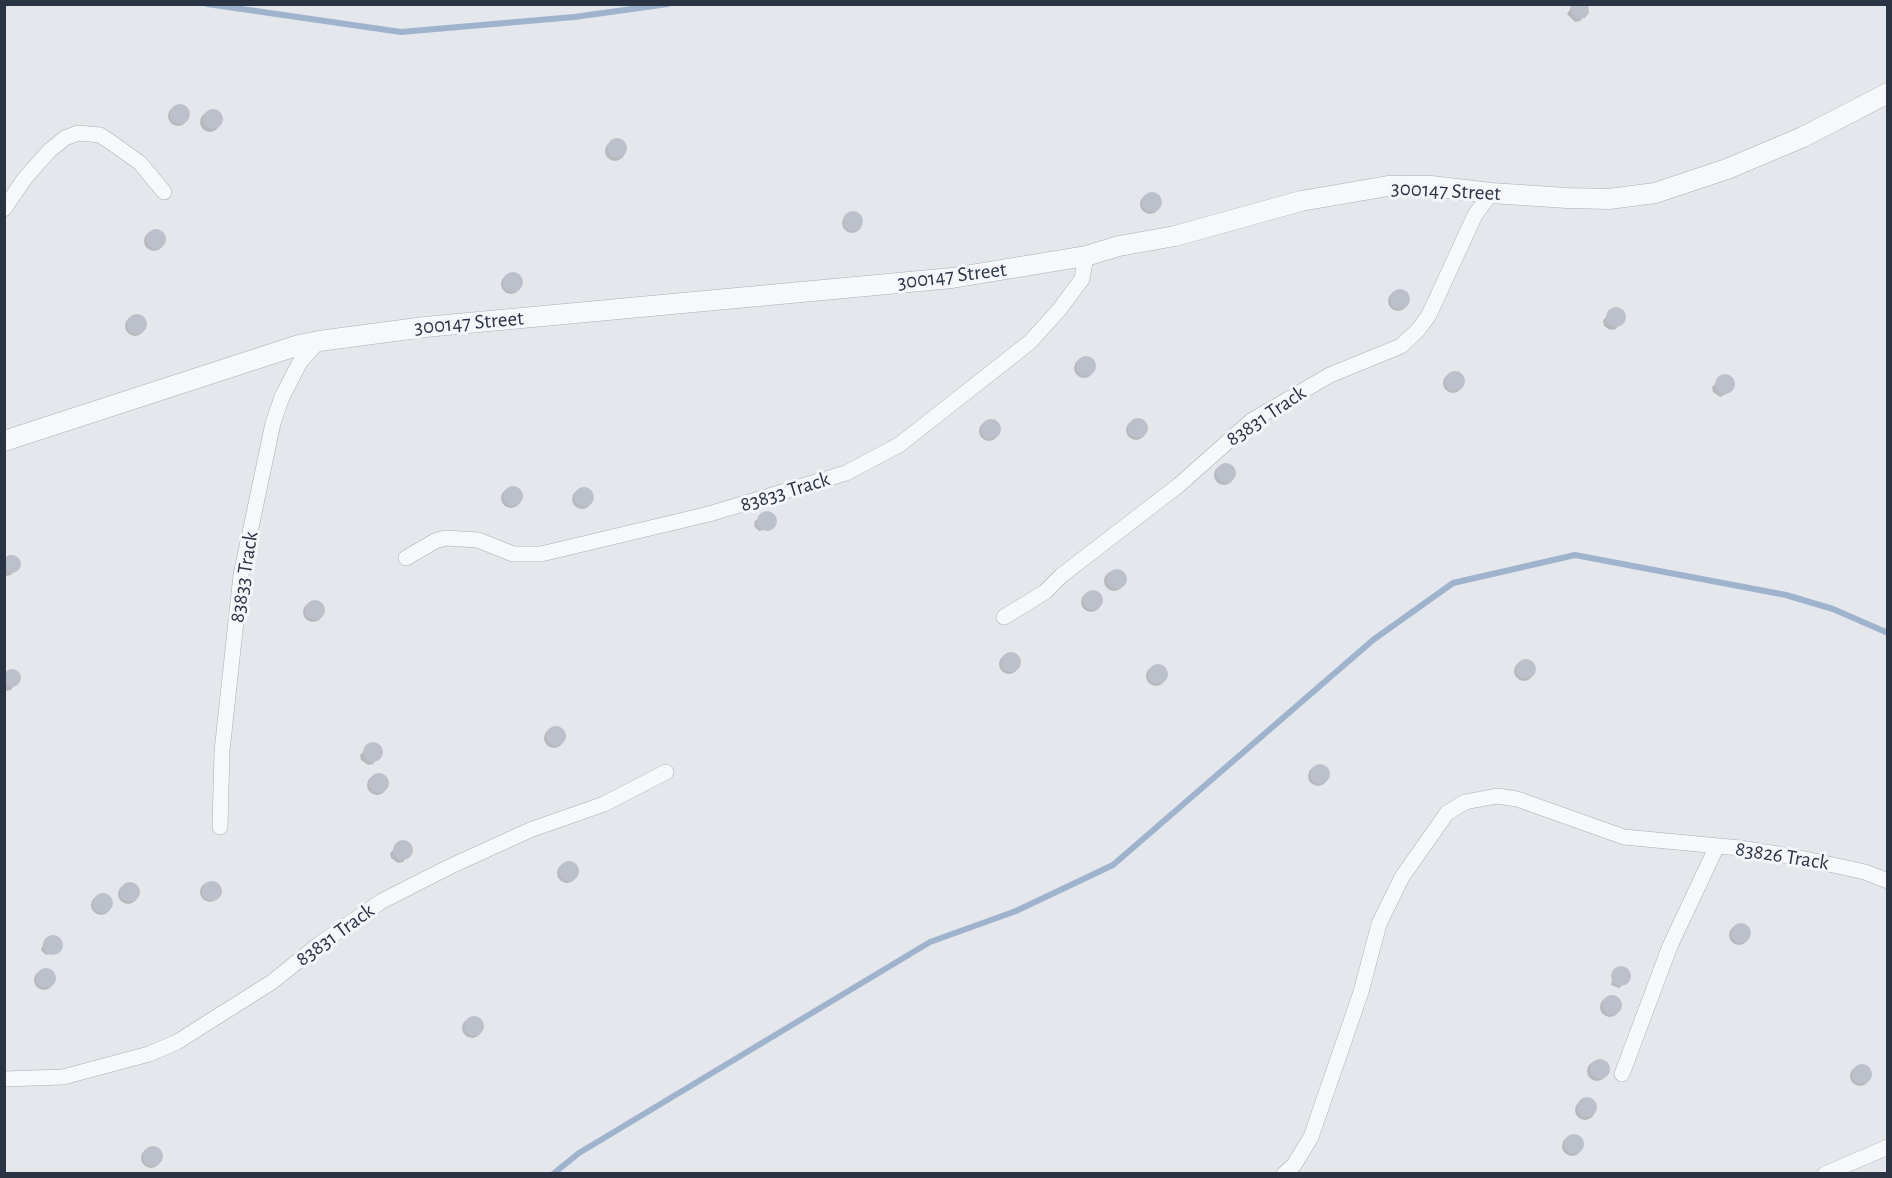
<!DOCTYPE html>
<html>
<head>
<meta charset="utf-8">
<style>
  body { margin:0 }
  #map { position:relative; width:1892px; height:1178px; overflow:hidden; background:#e4e7ec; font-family:"Alegreya Sans",sans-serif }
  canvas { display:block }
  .frame { position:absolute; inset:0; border:6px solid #2b3445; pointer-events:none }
</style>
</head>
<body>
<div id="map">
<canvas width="1892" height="1178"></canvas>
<div class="frame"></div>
</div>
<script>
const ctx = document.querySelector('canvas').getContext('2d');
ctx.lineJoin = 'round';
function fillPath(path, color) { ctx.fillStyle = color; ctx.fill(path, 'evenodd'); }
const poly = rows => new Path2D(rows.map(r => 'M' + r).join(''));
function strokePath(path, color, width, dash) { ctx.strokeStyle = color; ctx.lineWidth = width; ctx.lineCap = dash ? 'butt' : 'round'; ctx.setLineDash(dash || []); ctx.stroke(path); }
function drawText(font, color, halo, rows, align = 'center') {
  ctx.font = font + ' "Alegreya Sans",sans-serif'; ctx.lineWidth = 6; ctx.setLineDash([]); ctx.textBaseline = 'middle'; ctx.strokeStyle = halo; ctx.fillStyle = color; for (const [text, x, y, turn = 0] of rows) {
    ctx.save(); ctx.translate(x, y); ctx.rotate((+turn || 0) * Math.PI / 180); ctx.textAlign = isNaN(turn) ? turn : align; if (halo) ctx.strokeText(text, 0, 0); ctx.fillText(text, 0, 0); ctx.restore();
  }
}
const shadow = poly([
  [1572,6,1584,17,1580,21,1575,22,1567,14],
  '168 116a10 10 0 1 1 20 0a10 10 0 1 1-20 0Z',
  '200 122a10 10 0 1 1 20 0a10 10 0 1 1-20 0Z',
  '605 151a10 10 0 1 1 20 0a10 10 0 1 1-20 0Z',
  '1140 204a10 10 0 1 1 20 0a10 10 0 1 1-20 0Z',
  '842 223a10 10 0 1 1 20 0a10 10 0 1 1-20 0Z',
  '144 241a10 10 0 1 1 20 0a10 10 0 1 1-20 0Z',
  '501 284a10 10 0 1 1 20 0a10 10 0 1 1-20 0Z',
  '1388 301a10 10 0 1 1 20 0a10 10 0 1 1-20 0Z',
  [1615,309,1620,310,1624,317,1616,329,1610,330,1604,326,1603,320],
  '125 326a10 10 0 1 1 20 0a10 10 0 1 1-20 0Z',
  '1074 368a10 10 0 1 1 20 0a10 10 0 1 1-20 0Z',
  '1443 383a10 10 0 1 1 20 0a10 10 0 1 1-20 0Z',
  [1724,376,1731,379,1733,384,1728,393,1720,397,1713,392,1712,387],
  '1126 430a10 10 0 1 1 20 0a10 10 0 1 1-20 0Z',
  '979 431a10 10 0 1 1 20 0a10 10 0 1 1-20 0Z',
  '1214 475a10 10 0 1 1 20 0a10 10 0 1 1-20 0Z',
  '501 498a10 10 0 1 1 20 0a10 10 0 1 1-20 0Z',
  '572 499a10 10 0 1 1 20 0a10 10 0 1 1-20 0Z',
  [766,512,771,513,775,521,771,528,759,531,754,526,755,521],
  [10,555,18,558,20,563,11,575,6,576,4,558],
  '1104 581a10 10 0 1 1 20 0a10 10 0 1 1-20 0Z',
  '1081 602a10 10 0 1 1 20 0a10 10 0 1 1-20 0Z',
  '303 612a10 10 0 1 1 20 0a10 10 0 1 1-20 0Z',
  '999 664a10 10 0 1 1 20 0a10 10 0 1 1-20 0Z',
  '1514 671a10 10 0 1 1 20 0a10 10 0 1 1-20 0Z',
  '1146 676a10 10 0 1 1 20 0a10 10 0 1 1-20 0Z',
  [9,670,17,673,19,678,11,690,5,691,4,674],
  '544 738a10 10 0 1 1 20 0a10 10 0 1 1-20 0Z',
  [372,744,377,745,381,752,373,764,368,765,361,760,360,755],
  '1308 776a10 10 0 1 1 20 0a10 10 0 1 1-20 0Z',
  '367 785a10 10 0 1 1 20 0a10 10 0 1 1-20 0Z',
  [402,842,407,843,411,850,403,862,398,863,391,858,390,853],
  '557 873a10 10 0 1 1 20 0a10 10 0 1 1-20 0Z',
  '200 892a10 10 0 1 1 20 0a10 10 0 1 1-20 0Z',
  '118 894a10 10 0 1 1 20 0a10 10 0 1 1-20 0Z',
  '91 905a10 10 0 1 1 20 0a10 10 0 1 1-20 0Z',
  '1729 935a10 10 0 1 1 20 0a10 10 0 1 1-20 0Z',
  [52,936,58,937,62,945,58,952,46,955,41,950,44,942],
  [1618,968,1623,968,1629,973,1629,979,1619,988,1611,985,1614,972],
  '34 980a10 10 0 1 1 20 0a10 10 0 1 1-20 0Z',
  '1600 1007a10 10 0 1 1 20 0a10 10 0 1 1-20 0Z',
  '462 1028a10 10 0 1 1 20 0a10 10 0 1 1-20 0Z',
  '1587 1071a10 10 0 1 1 20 0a10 10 0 1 1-20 0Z',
  '1850 1076a10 10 0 1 1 20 0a10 10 0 1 1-20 0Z',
  '1575 1110a10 10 0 1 1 20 0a10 10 0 1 1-20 0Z',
  '1562 1146a10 10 0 1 1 20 0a10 10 0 1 1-20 0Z',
  '141 1158a10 10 0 1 1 20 0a10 10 0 1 1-20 0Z'
]);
const stream = poly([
  [207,4,401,32,574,17,668,4],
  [4,5,5,4],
  [553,1174,579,1153,930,942,1016,911,1113,865,1373,640,1453,583,1575,555,1786,595,1833,609,1888,633]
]);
const building = poly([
  [1571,4,1588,4,1589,13,1585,18,1576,19,1570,11],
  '170 114a10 10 0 1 1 20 0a10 10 0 1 1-20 0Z',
  '203 119a10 10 0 1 1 20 0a10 10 0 1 1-20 0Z',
  '607 148a10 10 0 1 1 20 0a10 10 0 1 1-20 0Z',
  '1142 202a10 10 0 1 1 20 0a10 10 0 1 1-20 0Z',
  '843 221a10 10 0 1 1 20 0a10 10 0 1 1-20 0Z',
  '146 239a10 10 0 1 1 20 0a10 10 0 1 1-20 0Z',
  '503 282a10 10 0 1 1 20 0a10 10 0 1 1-20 0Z',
  '1390 299a10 10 0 1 1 20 0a10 10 0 1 1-20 0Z',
  '1606 317a10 10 0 1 1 20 0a10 10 0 1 1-20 0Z',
  '127 324a10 10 0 1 1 20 0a10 10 0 1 1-20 0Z',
  '1076 366a10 10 0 1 1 20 0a10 10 0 1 1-20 0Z',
  '1445 381a10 10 0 1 1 20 0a10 10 0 1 1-20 0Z',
  '1715 384a10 10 0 1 1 20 0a10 10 0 1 1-20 0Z',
  '1128 428a10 10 0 1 1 20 0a10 10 0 1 1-20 0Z',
  '981 429a10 10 0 1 1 20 0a10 10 0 1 1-20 0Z',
  '1216 473a10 10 0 1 1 20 0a10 10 0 1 1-20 0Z',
  '503 496a10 10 0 1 1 20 0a10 10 0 1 1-20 0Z',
  '574 497a10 10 0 1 1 20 0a10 10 0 1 1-20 0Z',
  '757 521a10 10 0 1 1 20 0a10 10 0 1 1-20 0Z',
  '3 564a9 9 0 1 1 18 0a9 9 0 1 1-18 0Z',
  '1107 579a10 10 0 1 1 20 0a10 10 0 1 1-20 0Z',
  '1083 600a10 10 0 1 1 20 0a10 10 0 1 1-20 0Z',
  '305 610a10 10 0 1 1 20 0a10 10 0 1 1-20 0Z',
  '1001 662a10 10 0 1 1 20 0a10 10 0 1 1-20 0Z',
  '1516 669a10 10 0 1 1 20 0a10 10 0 1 1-20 0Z',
  '1148 674a10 10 0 1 1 20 0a10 10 0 1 1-20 0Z',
  '3 678a9 9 0 1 1 18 0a9 9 0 1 1-18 0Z',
  '546 736a10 10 0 1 1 20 0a10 10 0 1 1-20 0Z',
  '363 752a10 10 0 1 1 20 0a10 10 0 1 1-20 0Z',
  '1310 774a10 10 0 1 1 20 0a10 10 0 1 1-20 0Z',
  '369 783a10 10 0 1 1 20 0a10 10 0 1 1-20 0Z',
  '393 850a10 10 0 1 1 20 0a10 10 0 1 1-20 0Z',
  '559 871a10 10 0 1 1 20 0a10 10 0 1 1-20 0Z',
  '202 891a10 10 0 1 1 20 0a10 10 0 1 1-20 0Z',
  '120 892a10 10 0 1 1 20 0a10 10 0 1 1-20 0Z',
  '93 903a10 10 0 1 1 20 0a10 10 0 1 1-20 0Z',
  '1731 933a10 10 0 1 1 20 0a10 10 0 1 1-20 0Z',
  '43 945a10 10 0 1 1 20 0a10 10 0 1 1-20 0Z',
  '1611 976a10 10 0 1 1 20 0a10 10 0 1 1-20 0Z',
  '36 978a10 10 0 1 1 20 0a10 10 0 1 1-20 0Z',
  '1602 1005a10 10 0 1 1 20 0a10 10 0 1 1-20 0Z',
  '464 1026a10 10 0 1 1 20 0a10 10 0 1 1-20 0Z',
  '1590 1069a10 10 0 1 1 20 0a10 10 0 1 1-20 0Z',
  '1852 1074a10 10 0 1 1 20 0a10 10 0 1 1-20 0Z',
  '1577 1107a10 10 0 1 1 20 0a10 10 0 1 1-20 0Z',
  '1564 1144a10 10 0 1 1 20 0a10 10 0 1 1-20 0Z',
  '143 1156a10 10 0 1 1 20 0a10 10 0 1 1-20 0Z'
]);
const minor = poly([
  [4,209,25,178,50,150,65,138,78,133,100,135,112,143,140,163,164,192],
  [406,558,435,541,445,538,478,540,513,554,541,554,709,514,846,473,899,445,1030,342,1059,310,1082,279,1086,256],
  [1004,617,1045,592,1062,575,1179,485,1251,421,1330,375,1401,346,1418,330,1429,315,1475,215,1491,193],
  [220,827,222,751,241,575,273,423,282,397,300,362,319,341],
  [1622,1074,1670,946,1717,846],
  [4,1079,63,1077,149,1054,177,1042,272,982,318,945,382,901,449,867,530,830,604,804,666,772],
  [1284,1174,1294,1165,1311,1137,1361,992,1379,924,1402,877,1447,813,1465,802,1497,796,1517,799,1624,837,1740,848,1796,857,1865,872,1888,881],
  [1825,1174,1888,1147]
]);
const tertiary = poly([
  [4,441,299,345,319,341,425,327,952,278,1086,256,1119,246,1175,236,1301,201,1388,186,1431,186,1491,193,1567,198,1609,199,1655,193,1727,169,1803,137,1888,93]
]);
const streetNames = [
  ["300147 Street",1446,191,3],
  ["300147 Street",952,276,-7],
  ["300147 Street",469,323,-5],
  ["83831 Track",1266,416,-34],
  ["83833 Track",785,492,-17],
  ["83833 Track",244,577,-81],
  ["83826 Track",1782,856,9],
  ["83831 Track",335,935,-36]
];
fillPath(shadow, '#0003');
strokePath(stream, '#9fb4cc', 6);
fillPath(building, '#bbc0ca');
strokePath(minor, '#a9aeb7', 16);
strokePath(tertiary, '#a9aeb7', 21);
strokePath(minor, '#f7f8fa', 15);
strokePath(tertiary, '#f7f8fa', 20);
drawText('21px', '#2b3445', '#f4f6f9', streetNames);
</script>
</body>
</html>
